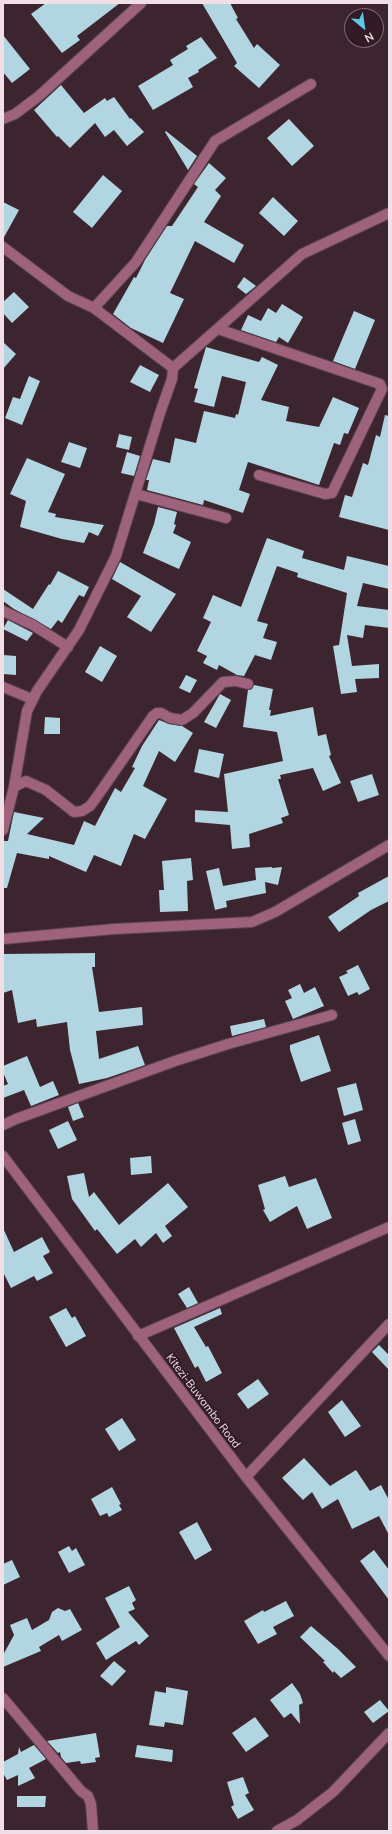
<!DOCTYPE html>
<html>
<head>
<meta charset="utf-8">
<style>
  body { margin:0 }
  #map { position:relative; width:392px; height:1834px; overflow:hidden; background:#3d2530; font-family:Mulish,sans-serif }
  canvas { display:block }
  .frame { position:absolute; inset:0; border:4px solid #f0dfe6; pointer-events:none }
  .north { position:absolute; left:344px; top:8px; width:40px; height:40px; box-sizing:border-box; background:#331b26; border:1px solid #7f6973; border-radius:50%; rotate:151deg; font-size:11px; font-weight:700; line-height:16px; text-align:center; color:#f0dfe6 }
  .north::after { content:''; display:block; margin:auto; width:14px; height:18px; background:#5cc7e7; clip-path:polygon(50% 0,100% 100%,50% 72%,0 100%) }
</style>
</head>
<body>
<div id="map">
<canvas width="392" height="1834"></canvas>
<div class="frame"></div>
<div class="north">N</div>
</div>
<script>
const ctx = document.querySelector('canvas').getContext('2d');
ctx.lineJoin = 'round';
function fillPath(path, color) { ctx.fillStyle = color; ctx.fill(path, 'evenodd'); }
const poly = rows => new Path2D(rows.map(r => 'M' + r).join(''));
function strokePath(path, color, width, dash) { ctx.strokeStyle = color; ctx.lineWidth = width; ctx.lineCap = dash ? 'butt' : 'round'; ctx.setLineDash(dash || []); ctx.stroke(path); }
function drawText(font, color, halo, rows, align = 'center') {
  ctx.font = font + ' Mulish,sans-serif'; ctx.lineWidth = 4; ctx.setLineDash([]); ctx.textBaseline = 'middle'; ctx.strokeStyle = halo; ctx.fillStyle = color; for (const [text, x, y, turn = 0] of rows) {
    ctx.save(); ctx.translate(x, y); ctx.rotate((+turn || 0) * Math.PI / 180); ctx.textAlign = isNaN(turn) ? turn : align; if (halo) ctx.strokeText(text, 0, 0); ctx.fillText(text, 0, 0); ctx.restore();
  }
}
const building = poly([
  [46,3,120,3,77,36,80,40,62,53,31,14],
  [202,3,230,3,238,18,236,19,254,48,257,44,280,65,259,88,234,66,237,63],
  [3,35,30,69,12,83,3,72],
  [201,37,217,58,198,70,199,72,188,78,193,87,153,110,138,86,173,65,170,60,188,49,186,46],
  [61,85,84,113,105,98,107,101,114,97,130,119,131,118,144,132,127,146,114,130,105,137,95,123,70,148,58,136,57,137,34,110],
  [289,119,314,146,292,166,267,138],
  [166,131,197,156,188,170,165,132],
  [209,163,226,178,215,190,221,196,204,222,244,245,234,263,195,241,170,293,184,299,163,343,131,328,113,314,134,277,136,278,145,260,167,226,172,226,198,187,194,184],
  [103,175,122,191,92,228,73,212],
  [273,197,298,221,284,236,259,213],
  [3,202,19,210,3,239],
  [244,277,256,286,246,294,237,287],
  [14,292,29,307,12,323,3,313,3,302],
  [282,304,303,317,288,343,279,337,276,342,241,330,248,315,261,321,268,308,276,313],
  [354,311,375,320,355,369,333,361],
  [3,342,16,354,3,369],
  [206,347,259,362,262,357,278,365,261,400,289,407,286,421,319,427,333,397,359,408,348,434,344,433,340,445,334,443,319,485,248,462,239,490,250,494,243,513,204,500,203,505,147,490,149,480,146,480,153,459,170,463,175,438,196,443,204,411,235,418,236,414,238,415,246,382,222,376,214,407,194,402,198,389,194,388],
  [140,365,159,375,150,392,130,382],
  [29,376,40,381,22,425,5,418,13,397,20,399],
  [385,415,389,416,389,530,339,517,345,495,352,497,363,463,368,465,376,435,380,437],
  [119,434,132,437,129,450,116,447],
  [69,442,87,448,80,468,61,462],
  [127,452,140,456,134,476,121,473],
  [27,458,65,474,48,512,56,514,55,517,104,525,98,536,89,532,84,543,62,539,20,527,26,501,10,494],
  [158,507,177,512,174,524,176,525,173,533,191,542,179,569,143,553,154,524],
  [267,538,304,551,302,558,344,570,347,556,389,566,389,589,363,583,357,606,389,610,389,628,365,625,363,638,347,635,352,666,379,664,379,678,355,679,357,692,341,694,333,646,339,645,347,593,297,577,298,573,277,566,257,621,268,624,263,638,277,642,271,660,255,655,244,676,237,675,219,665,217,670,203,663,207,656,197,651,211,622,203,618,213,595,241,607],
  [120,562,176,594,151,632,127,617,141,596,112,579],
  [58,571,89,587,84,597,79,595,62,623,58,620,51,629,14,609,3,601,3,589,33,609,49,584,50,585],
  [8,620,33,633,27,641,3,629],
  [100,646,117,656,102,682,85,672],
  [3,655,16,656,16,675,3,674],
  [186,675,197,680,190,693,179,688],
  [254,685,273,689,269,710,271,710,270,716,313,707,318,736,326,734,331,755,329,756,341,783,323,791,313,768,280,775,281,779,278,779,289,815,281,818,283,823,249,834,250,847,232,849,230,825,195,822,195,810,228,812,224,774,283,761,277,732,243,727,248,690,252,689],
  [220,694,231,700,216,728,204,722],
  [45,717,60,718,60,734,44,734],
  [159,720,169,724,182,726,193,733,175,762,159,751,143,786,167,799,145,839,134,834,121,866,94,855,86,872,49,856,49,859,17,853,7,888,3,888,4,841,8,841,14,812,44,818,27,834,74,845,84,821,95,826,115,788,121,792,135,768,132,767,142,746],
  [199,749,224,754,219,778,194,772],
  [372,774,379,795,358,802,350,781],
  [191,858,193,880,187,881,188,911,160,912,159,890,164,890,162,861],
  [272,867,272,868,282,867,278,885,265,882,266,893,226,901,227,907,215,910,206,871,219,868,223,886,256,880,255,868],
  [389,876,389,901,371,910,339,932,328,917,359,896,358,893],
  [95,953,95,967,92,967,99,1012,142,1007,143,1025,96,1031,99,1059,138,1046,145,1065,107,1078,79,1084,70,1050,67,1022,37,1027,36,1019,18,1023,12,990,3,993,3,954],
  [358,965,370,989,359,995,357,992,348,996,339,977,348,973,346,971],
  [300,984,304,993,315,987,324,1006,293,1019,285,1001,292,998,288,990],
  [264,1019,266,1027,232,1036,230,1026],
  [319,1035,331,1071,301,1082,290,1050,290,1045],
  [27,1056,40,1087,53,1081,59,1095,31,1106,24,1090,3,1098,3,1086,8,1084,3,1072,3,1066],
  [356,1083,363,1110,344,1116,337,1088],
  [78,1103,84,1117,73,1121,68,1107],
  [355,1119,361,1141,348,1145,342,1123],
  [68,1121,77,1140,58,1149,49,1130],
  [151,1156,152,1173,131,1175,130,1158],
  [84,1173,89,1197,94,1192,119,1225,168,1183,188,1207,165,1226,172,1236,163,1243,156,1233,141,1247,135,1239,117,1254,97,1229,95,1231,72,1199,67,1176],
  [285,1176,289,1187,316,1178,332,1218,307,1229,297,1206,270,1222,263,1210,265,1209,258,1185],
  [3,1228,14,1252,42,1237,50,1252,43,1256,53,1273,37,1281,34,1276,11,1288,3,1272],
  [189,1287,198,1303,187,1308,178,1294],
  [66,1308,72,1318,75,1316,86,1336,66,1347,49,1317],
  [220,1308,222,1314,194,1327,206,1347,208,1346,222,1373,206,1382,198,1366,195,1368,174,1328],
  [379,1345,389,1355,389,1370,372,1352],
  [258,1379,269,1394,248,1409,237,1394],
  [342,1400,361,1426,345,1437,328,1412],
  [122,1418,136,1440,119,1451,105,1429],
  [304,1458,330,1486,356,1470,370,1491,381,1485,389,1500,389,1535,379,1516,352,1529,338,1499,322,1509,312,1492,303,1500,282,1478],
  [112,1487,121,1504,119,1505,122,1510,109,1517,107,1513,100,1516,91,1499],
  [197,1522,212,1550,195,1560,179,1532],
  [69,1546,72,1551,76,1548,85,1565,69,1573,58,1552],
  [374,1550,389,1570,389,1600,360,1561],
  [12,1560,20,1577,3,1585,3,1564],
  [129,1586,136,1600,132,1603,135,1609,128,1612,149,1636,139,1645,136,1641,106,1660,96,1643,120,1627,105,1598],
  [286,1601,294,1616,273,1627,277,1634,258,1644,244,1621,263,1610,264,1612],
  [58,1608,65,1611,70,1609,82,1630,62,1641,59,1635,39,1647,41,1651,3,1667,3,1655,14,1635,10,1625,27,1618,32,1630,49,1620,52,1612],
  [311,1626,338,1649,356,1667,341,1678,334,1671,333,1673,323,1662,325,1661,300,1637],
  [114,1661,126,1671,112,1686,100,1676],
  [292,1683,300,1694,303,1703,299,1705,300,1724,291,1713,284,1718,270,1700],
  [166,1687,188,1691,183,1725,165,1722,164,1727,149,1725,155,1691,166,1693],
  [380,1700,389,1711,373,1723,364,1712],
  [255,1717,269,1736,246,1752,232,1733],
  [96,1733,100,1757,95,1758,96,1762,81,1764,80,1761,66,1763,61,1757,60,1752,58,1753,47,1741],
  [34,1745,46,1759,29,1768,35,1778,18,1786,18,1775,7,1780,3,1773,3,1762,18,1754,19,1747,21,1752],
  [137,1745,173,1750,172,1762,135,1757],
  [243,1777,249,1793,245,1795,254,1810,238,1819,231,1807,234,1805,227,1782],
  [17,1796,46,1796,45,1807,17,1807]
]);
const minor = poly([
  [3,119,15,114,39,96,141,3],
  [3,247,68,296,94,308,173,368],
  [94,308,136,262,215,141,311,84],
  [218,329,380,384,382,389,332,493,325,494,259,475],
  [136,494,226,518],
  [3,611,33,625,68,647],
  [3,687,32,699],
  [14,787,26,781,46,790,74,812,82,811,90,806,96,798,153,716,157,713,161,713,170,718,182,720,193,713,223,682,236,681,248,684],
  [3,830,14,787,27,711,37,691,79,630,116,556,160,413,172,379,173,368,302,254,389,213],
  [3,939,114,929,252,922,275,912,389,845],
  [3,1125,16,1119,175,1061,228,1044,332,1015],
  [3,1156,246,1477,389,1656],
  [138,1336,389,1227],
  [246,1477,389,1324],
  [3,1698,81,1791,88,1796,91,1804,93,1831],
  [277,1831,297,1820,333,1792,389,1733]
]);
const streetNames = [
  ["Kitezi-Buwambo Road",203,1401,53]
];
fillPath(building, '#b1d5e1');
strokePath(minor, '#5a434d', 12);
strokePath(minor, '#9e627d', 10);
drawText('11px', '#f0dfe6', '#331b26', streetNames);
</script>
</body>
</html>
